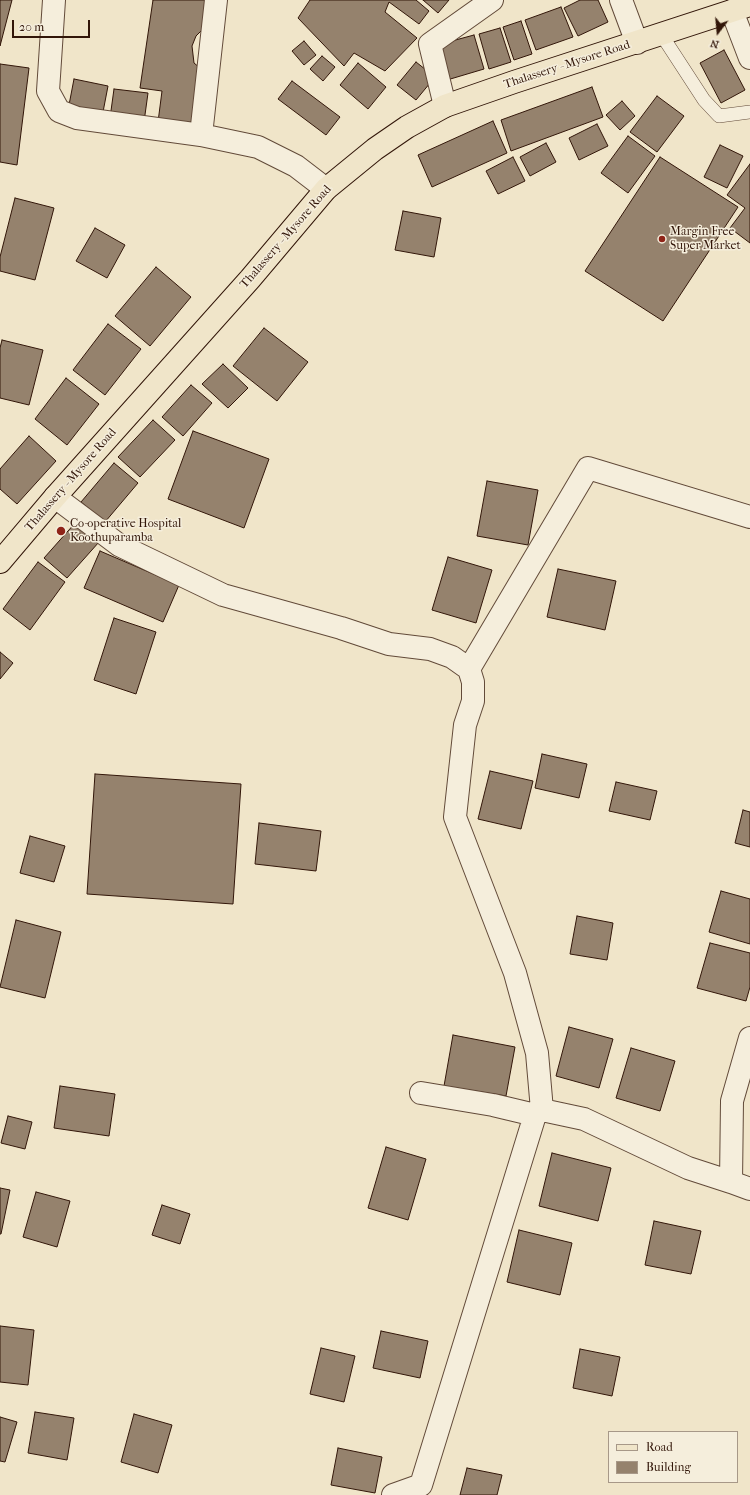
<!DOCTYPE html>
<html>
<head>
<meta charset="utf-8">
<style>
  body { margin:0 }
  #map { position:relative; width:750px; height:1495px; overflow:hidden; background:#f0e5c9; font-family:"IM FELL French Canon",serif }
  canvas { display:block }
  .legend { position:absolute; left:608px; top:1431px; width:130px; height:52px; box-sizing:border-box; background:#f5eedc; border:1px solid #a79888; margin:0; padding:5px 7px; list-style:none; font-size:12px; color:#321609 }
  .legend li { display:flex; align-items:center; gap:8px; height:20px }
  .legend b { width:20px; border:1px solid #a79888 }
  .north { position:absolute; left:698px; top:12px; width:40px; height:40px; -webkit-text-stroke:3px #f5eedc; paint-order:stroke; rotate:196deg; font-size:11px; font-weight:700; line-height:16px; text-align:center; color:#321609 }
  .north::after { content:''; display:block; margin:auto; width:14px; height:18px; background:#321609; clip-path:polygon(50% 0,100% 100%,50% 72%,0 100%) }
  .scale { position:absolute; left:12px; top:20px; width:78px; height:18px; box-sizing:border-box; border:2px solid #321609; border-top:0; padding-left:5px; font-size:12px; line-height:14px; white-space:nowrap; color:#321609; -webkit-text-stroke:3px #f5eedc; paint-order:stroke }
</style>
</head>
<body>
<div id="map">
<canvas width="750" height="1495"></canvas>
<ul class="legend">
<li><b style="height:5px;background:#f0e5c9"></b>Road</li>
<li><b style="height:11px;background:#95826d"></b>Building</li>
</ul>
<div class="north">N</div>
<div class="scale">20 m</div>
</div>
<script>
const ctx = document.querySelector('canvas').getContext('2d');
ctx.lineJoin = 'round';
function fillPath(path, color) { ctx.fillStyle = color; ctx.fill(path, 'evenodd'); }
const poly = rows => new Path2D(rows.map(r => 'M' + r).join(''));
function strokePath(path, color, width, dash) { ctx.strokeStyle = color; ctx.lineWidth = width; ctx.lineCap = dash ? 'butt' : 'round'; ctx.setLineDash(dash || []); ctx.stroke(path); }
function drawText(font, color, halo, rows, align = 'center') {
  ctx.font = font + ' "IM FELL French Canon",serif'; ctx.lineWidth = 3; ctx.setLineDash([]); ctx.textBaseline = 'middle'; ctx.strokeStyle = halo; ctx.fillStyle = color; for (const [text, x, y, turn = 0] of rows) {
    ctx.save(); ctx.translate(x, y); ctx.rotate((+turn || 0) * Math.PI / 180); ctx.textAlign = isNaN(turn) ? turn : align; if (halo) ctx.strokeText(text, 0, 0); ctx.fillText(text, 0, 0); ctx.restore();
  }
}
const building = poly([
  [0,0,12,0,0,46,0,0],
  [153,0,210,0,205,27,196,36,192,46,194,63,200,68,191,127,158,122,162,91,140,88,153,0],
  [310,0,416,0,429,11,419,24,389,2,385,12,417,38,385,71,354,53,344,66,298,18,310,0],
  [423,0,449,0,438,13,423,0],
  [580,0,598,0,608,22,578,36,564,8,580,0],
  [561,7,573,37,536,50,525,20,561,7],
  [521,21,532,54,514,60,503,27,521,21],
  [500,28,511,62,489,69,479,34,500,28],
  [474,35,484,69,447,80,437,45,474,35],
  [304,41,316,55,304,65,292,51,304,41],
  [724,50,745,90,721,103,700,63,724,50],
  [322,56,335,67,323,81,310,69,322,56],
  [416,62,435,77,416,100,397,85,416,62],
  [358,63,386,87,368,109,340,85,358,63],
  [0,64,29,68,17,165,0,162,0,64],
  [74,79,108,86,103,112,69,105,74,79],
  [292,81,340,117,326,135,278,99,292,81],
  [592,87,603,117,511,151,501,120,592,87],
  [114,89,148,93,144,122,110,118,114,89],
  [657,96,684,116,657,152,630,132,657,96],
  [622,101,635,116,620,130,606,115,622,101],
  [493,121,507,153,432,187,418,155,493,121],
  [597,124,608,146,579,160,569,138,597,124],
  [628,136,655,156,628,193,601,173,628,136],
  [546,143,556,162,530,176,520,157,546,143],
  [720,145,743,156,727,188,704,177,720,145],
  [513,157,525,181,498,194,486,171,513,157],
  [660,157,738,207,663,321,585,271,660,157],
  [750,164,750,243,730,228,745,208,727,195,750,164],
  [15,198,54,208,35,280,0,271,0,257,15,198],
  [403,211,441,218,434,257,395,250,403,211],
  [95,228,125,245,107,278,76,261,95,228],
  [156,267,191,297,150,346,115,316,156,267],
  [108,324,141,349,105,395,73,370,108,324],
  [264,328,308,362,277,401,233,366,264,328],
  [2,340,43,350,29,405,0,398,0,348,2,340],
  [223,364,248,388,228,408,202,384,223,364],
  [66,378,99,404,67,445,35,419,66,378],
  [191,385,212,403,183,436,162,417,191,385],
  [153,420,175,440,140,477,118,457,153,420],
  [193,431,269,459,244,528,168,499,193,431],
  [29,436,56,461,17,504,0,489,0,469,29,436],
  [114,463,138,483,105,522,81,502,114,463],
  [487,481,538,490,528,545,477,536,487,481],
  [76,522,99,542,67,578,44,558,76,522],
  [100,551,179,585,163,622,84,588,100,551],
  [448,557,492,570,476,623,432,610,448,557],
  [38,562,65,582,30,630,3,609,38,562],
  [558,569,616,581,605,630,547,617,558,569],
  [114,618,156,632,136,694,94,680,114,618],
  [0,652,13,663,0,679,0,652],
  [542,754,587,764,579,798,535,788,542,754],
  [490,771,533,781,521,829,478,819,490,771],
  [95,774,241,784,233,904,87,894,95,774],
  [616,782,657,791,650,820,609,811,616,782],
  [743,810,750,812,750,847,735,843,743,810],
  [259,823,321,831,316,871,255,864,259,823],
  [30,836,65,846,54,882,20,873,30,836],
  [721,891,750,899,750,944,709,932,721,891],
  [577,916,613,923,607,960,570,954,577,916],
  [16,920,61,932,45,998,0,987,16,920],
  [710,943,750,953,750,987,746,1001,697,988,710,943],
  [569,1027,613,1039,599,1088,556,1076,569,1027],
  [453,1035,515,1047,506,1096,444,1086,453,1035],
  [631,1048,675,1061,660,1111,616,1098,631,1048],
  [60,1086,115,1094,109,1136,54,1128,60,1086],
  [8,1116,32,1122,25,1149,1,1143,8,1116],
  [386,1147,426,1159,408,1220,368,1208,386,1147],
  [552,1153,611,1168,598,1221,539,1206,552,1153],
  [0,1188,10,1190,1,1234,0,1234,0,1188],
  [36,1192,70,1201,57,1247,23,1237,36,1192],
  [162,1205,190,1214,180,1244,152,1235,162,1205],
  [654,1221,701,1231,691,1274,645,1265,654,1221],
  [519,1230,572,1243,560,1295,507,1282,519,1230],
  [0,1326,34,1330,28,1385,0,1382,0,1326],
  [381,1331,428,1341,420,1378,373,1368,381,1331],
  [321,1348,355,1356,344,1402,310,1394,321,1348],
  [580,1349,620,1357,612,1396,573,1388,580,1349],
  [35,1412,74,1418,67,1460,28,1453,35,1412],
  [134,1414,172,1425,158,1473,121,1462,134,1414],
  [0,1417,17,1422,5,1462,0,1461,0,1417],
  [338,1448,382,1457,375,1493,331,1485,338,1448],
  [467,1468,502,1475,497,1495,460,1495,467,1468]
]);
const service = poly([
  [661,34,704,100,719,116,750,112]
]);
const minor = poly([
  [54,0,48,91,59,111,77,118,201,135],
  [216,0,201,135,258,147,296,166,326,189],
  [621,0,637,43],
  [732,11,750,58],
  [445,106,430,44,492,0],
  [55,497,119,545,223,595,341,628,389,644,430,649,452,657,469,669,473,682,473,701,465,725,455,817,515,973,537,1053,542,1110],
  [469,669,588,468,750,517],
  [421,1093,493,1105,535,1115,542,1110,584,1119,688,1168,731,1182,732,1101,750,1038],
  [731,1182,750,1189],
  [393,1495,421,1485,535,1115]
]);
const primary = poly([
  [0,562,55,497,250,279,326,189,375,149,407,127,445,106,514,82,750,5]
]);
const markers = [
  [662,239,4,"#8f2418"],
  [61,531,5,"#8f2418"]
];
const streetNames = [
  ["Thalassery - Mysore Road",567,65,-18],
  ["Thalassery - Mysore Road",286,237,-49],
  ["Thalassery - Mysore Road",71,480,-49]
];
const poiNames = [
  ["Margin Free",670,232],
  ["Super Market",670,246],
  ["Co-operative Hospital",70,524],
  ["Koothuparamba",70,538]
];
fillPath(building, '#95826d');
strokePath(building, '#321609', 1);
strokePath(service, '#624a39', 14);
strokePath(minor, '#624a39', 24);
strokePath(primary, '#321609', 24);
strokePath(service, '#f5eedc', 13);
strokePath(minor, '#f5eedc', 22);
strokePath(primary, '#f0e5c9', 22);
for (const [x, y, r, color] of markers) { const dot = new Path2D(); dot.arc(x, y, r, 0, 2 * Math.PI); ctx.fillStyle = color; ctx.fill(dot); strokePath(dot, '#f5eedc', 1.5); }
drawText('12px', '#321609', '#f5eedc', streetNames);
drawText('12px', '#321609', '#f5eedc', poiNames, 'left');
</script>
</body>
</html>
